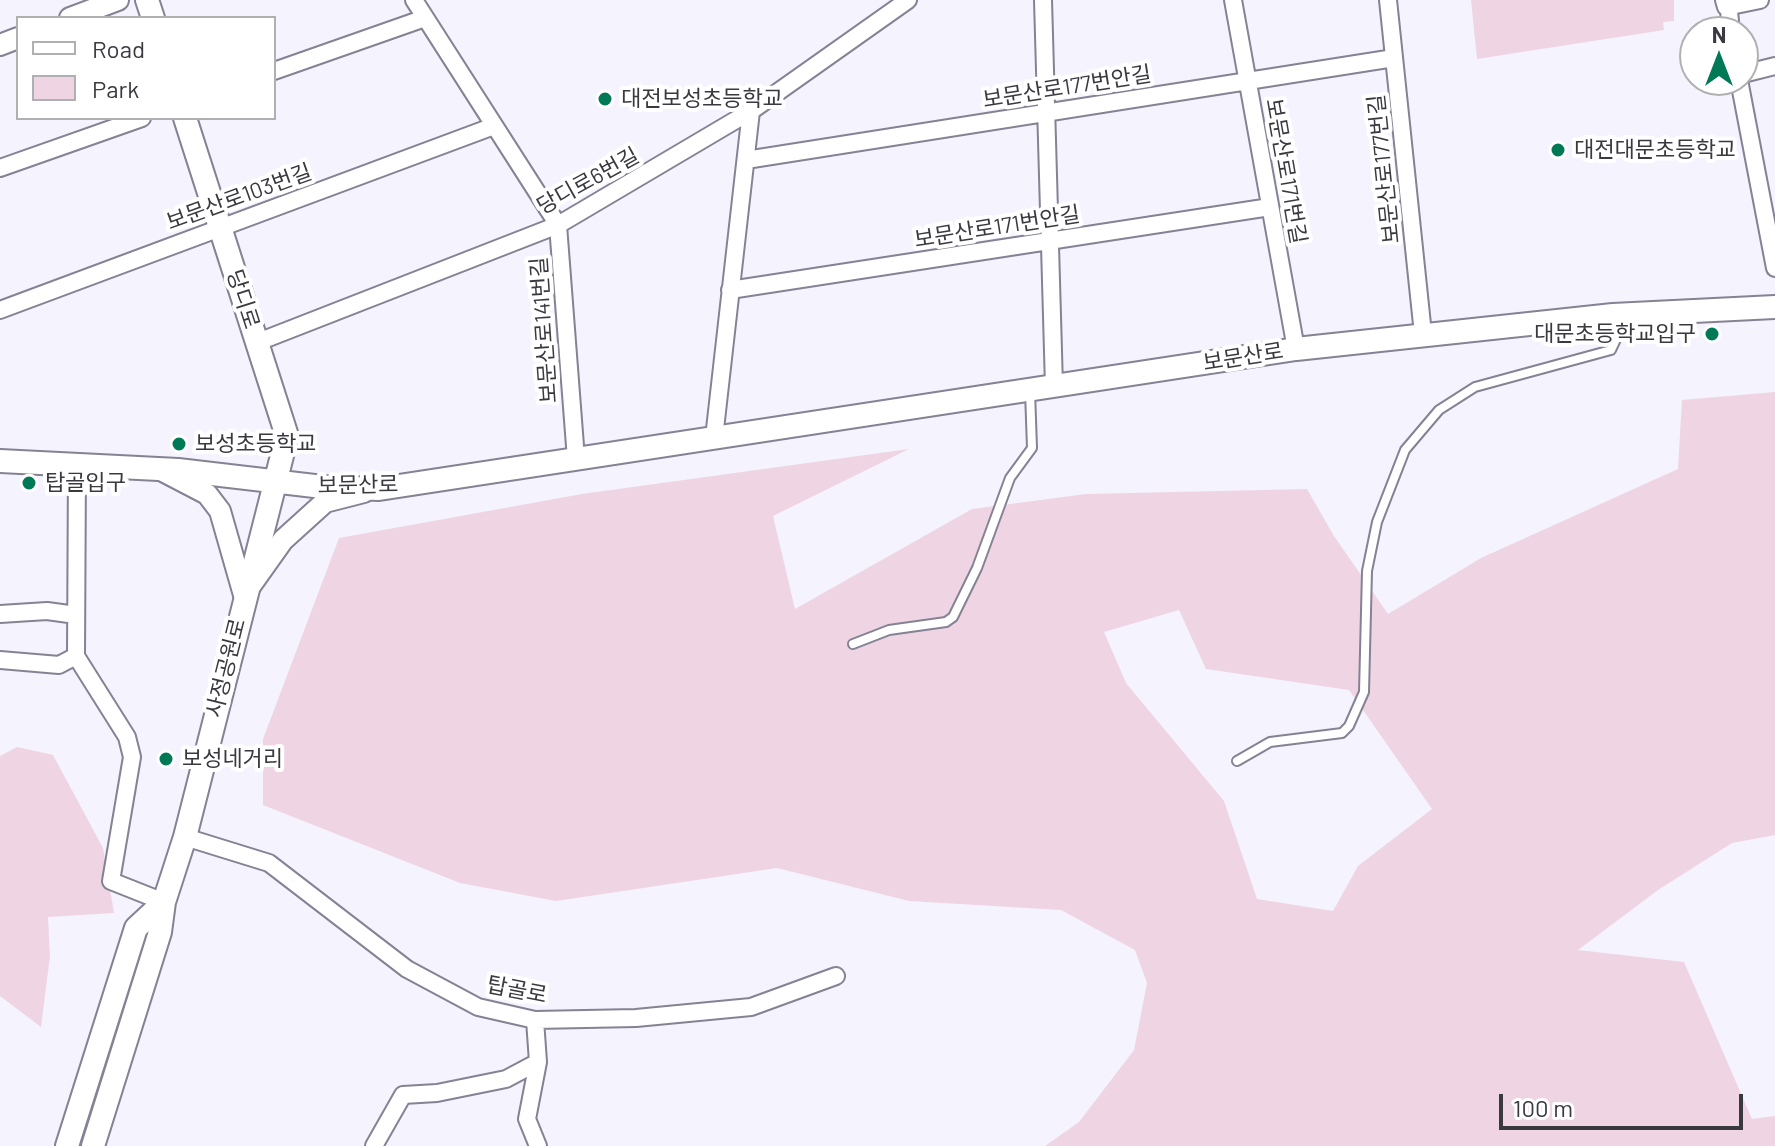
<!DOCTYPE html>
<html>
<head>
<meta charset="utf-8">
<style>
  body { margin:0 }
  #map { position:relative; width:1775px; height:1146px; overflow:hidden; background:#f4f3fe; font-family:Barlow,sans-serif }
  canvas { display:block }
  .legend { position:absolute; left:16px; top:16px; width:260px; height:104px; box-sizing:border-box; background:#fff; border:2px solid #b0b0b3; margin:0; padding:10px 14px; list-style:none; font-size:24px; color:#3a3940 }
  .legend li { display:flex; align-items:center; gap:16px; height:40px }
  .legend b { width:40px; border:2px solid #b0b0b3 }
  .north { position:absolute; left:1679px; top:16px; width:80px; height:80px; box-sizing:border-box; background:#fff; border:2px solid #b0b0b3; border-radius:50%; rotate:0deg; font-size:22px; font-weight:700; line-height:32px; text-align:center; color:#3a3940 }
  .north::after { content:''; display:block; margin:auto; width:28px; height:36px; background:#007957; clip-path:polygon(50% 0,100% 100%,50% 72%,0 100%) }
  .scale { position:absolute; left:1499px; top:1094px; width:244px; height:36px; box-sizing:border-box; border:4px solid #3a3940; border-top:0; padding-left:10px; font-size:24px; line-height:28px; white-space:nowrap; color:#3a3940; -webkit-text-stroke:6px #fff; paint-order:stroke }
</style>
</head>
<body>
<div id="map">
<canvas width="1775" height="1146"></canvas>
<ul class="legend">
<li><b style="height:10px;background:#fff"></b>Road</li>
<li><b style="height:22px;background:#efd5e4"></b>Park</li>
</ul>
<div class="north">N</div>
<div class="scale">100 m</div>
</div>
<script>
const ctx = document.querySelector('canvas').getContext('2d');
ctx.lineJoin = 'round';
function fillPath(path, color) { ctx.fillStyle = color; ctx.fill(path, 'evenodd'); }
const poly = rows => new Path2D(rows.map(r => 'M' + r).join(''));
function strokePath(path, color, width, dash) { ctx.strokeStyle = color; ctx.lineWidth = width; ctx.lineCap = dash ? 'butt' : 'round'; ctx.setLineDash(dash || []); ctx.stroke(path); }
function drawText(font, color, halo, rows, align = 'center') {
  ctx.font = font + ' Barlow,"Noto Sans KR",sans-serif'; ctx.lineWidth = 8; ctx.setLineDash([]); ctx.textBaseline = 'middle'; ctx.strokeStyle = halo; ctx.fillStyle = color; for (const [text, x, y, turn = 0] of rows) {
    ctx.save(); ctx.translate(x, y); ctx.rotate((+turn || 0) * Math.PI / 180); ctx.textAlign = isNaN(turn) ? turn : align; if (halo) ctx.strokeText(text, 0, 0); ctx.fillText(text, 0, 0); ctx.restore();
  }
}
const green = poly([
  [1471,0,1674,0,1674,21,1663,22,1664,30,1477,59],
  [1775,392,1775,835,1732,843,1658,890,1578,950,1684,962,1752,1119,1775,1116,1775,1146,1045,1146,1079,1122,1134,1050,1147,983,1135,950,1061,910,909,901,777,868,556,901,460,883,263,805,263,739,339,538,582,494,909,449,773,516,795,609,972,509,1086,494,1307,489,1334,536,1388,614,1481,558,1678,469,1682,400],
  [1179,610,1206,669,1349,690,1432,809,1358,866,1333,911,1257,899,1224,801,1126,683,1104,632],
  [17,747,53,755,103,848,114,913,48,917,50,956,41,1027,0,996,0,756]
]);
const service = poly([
  [853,644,889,630,946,622,953,617,977,568,1010,478,1032,448,1030,391],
  [1237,761,1270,742,1342,733,1349,726,1364,692,1367,571,1377,522,1405,450,1439,410,1475,387,1611,350,1626,318]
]);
const minor = poly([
  [414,0,558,225,576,459],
  [1043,0,1054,386],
  [1233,0,1296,349],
  [1388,0,1423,334],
  [1724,0,1726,7,1760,0],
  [1728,0,1731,32],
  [274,71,425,18],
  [1743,74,1775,66],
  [1739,80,1775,268],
  [746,160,1394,58],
  [0,168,142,118],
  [730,290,1270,207],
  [0,310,494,126],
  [258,342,558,225,751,111,908,0],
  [714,438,751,111],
  [77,465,76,656,127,737,132,757,111,881,164,902],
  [0,614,47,611,76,615],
  [0,660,59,665,76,656],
  [185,837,269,863,407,969,478,1007,535,1020,636,1018,751,1007,836,976],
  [535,1020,538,1062,527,1119,538,1146],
  [374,1146,403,1095,437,1093,506,1079,538,1062]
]);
const tertiary = poly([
  [70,18,118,0],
  [0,45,18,38],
  [159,469,207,494,220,511,244,595],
  [251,585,283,540,325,502,364,492]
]);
const secondary = poly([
  [147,0,153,18],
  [0,461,178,470,323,487,379,489,1296,349,1613,315,1775,307],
  [67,1146,136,928,164,902],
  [93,1146,160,932,164,902,185,837,287,436,185,118]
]);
const markers = [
  [605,99,8,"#007957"],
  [1558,150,8,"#007957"],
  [1712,334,8,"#007957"],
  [179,444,8,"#007957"],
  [29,483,8,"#007957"],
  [166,759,8,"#007957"]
];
const streetNames = [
  ["보문산로177번안길",1067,87,-9],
  ["보문산로177번길",1384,169,-96],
  ["보문산로171번길",1286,171,80],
  ["당디로6번길",588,181,-29],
  ["보문산로103번길",239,197,-20],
  ["보문산로171번안길",997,227,-9],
  ["당디로",243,299,72],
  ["보문산로141번길",544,330,-94],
  ["보문산로",1243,357,-9],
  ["보문산로",358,485,-1],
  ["사정공원로",226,668,-76],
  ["탑골로",517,990,11]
];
const poiNames = [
  ["대전보성초등학교",621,99],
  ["대전대문초등학교",1574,150],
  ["대문초등학교입구",1696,334,"right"],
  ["보성초등학교",195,444],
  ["탑골입구",45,483],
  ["보성네거리",182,759]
];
fillPath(green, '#efd5e4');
strokePath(service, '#848293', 12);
strokePath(minor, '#848293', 20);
strokePath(tertiary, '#848293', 24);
strokePath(secondary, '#848293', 26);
strokePath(service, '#fff', 8);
strokePath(minor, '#fff', 16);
strokePath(tertiary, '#fff', 20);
strokePath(secondary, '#fff', 22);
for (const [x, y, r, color] of markers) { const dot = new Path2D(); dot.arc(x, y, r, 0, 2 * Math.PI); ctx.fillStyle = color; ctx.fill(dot); strokePath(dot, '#fff', 3); }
drawText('22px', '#3a3940', '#fff', streetNames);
drawText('22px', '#3a3940', '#fff', poiNames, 'left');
</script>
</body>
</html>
